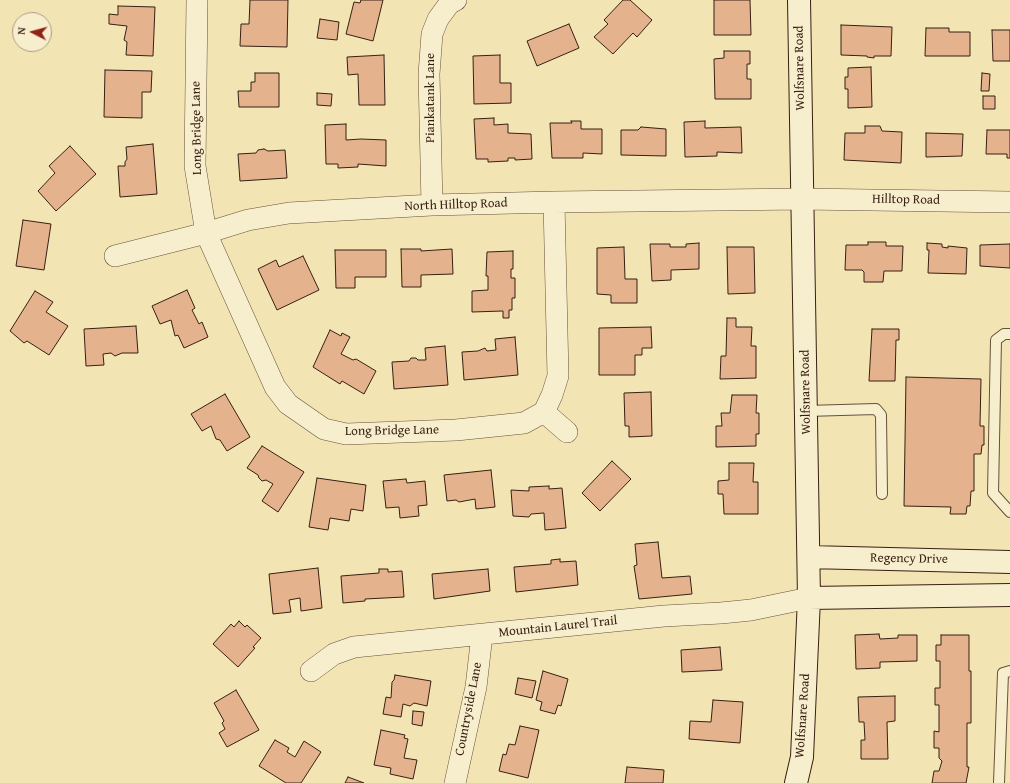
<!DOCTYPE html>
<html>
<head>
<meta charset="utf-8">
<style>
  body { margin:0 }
  #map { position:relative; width:1010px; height:783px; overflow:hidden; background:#f3e5b3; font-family:"Gentium Book Plus",serif }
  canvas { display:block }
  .north { position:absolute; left:12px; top:12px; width:40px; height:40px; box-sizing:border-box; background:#f7eece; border:1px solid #aa9b83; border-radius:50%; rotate:276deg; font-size:11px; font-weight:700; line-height:16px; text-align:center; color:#371f12 }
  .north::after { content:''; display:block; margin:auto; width:14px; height:18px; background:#8f2418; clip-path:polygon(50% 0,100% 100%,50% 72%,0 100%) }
</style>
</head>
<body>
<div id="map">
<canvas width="1010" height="783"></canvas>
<div class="north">N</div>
</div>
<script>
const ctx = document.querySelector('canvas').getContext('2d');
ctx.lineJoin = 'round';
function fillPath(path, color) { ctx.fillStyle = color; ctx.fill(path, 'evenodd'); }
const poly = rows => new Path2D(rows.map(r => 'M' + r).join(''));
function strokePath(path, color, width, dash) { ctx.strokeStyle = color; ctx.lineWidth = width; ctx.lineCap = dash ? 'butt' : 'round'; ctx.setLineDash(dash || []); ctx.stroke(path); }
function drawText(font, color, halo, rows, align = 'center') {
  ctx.font = font + ' "Gentium Book Plus",serif'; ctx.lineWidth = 3.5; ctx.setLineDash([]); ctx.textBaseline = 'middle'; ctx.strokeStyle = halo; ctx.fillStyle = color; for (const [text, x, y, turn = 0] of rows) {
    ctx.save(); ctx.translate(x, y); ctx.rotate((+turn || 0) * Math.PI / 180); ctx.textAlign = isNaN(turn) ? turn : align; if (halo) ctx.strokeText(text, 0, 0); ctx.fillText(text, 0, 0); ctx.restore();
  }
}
const building = poly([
  [250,0,288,0,287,47,240,46,241,24,249,24,250,0],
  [361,0,383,0,373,41,346,34,354,2,360,3,361,0],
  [623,0,630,0,652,20,637,37,633,33,613,54,594,37,608,24,604,20,623,0],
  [714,0,750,0,751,35,714,35,714,0],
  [118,6,155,7,153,56,126,55,127,42,124,40,127,26,109,24,109,14,118,15,118,6],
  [320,19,339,22,337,40,317,38,320,19],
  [569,24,579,48,537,66,527,41,569,24],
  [841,25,892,27,891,56,874,56,874,58,867,57,867,56,841,55,841,25],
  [926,28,949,28,949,32,970,32,970,56,925,56,926,28],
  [992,30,1010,30,1010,61,993,61,992,30],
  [724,51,750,51,750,64,747,64,747,79,751,79,751,99,715,99,714,59,724,58,724,51],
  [384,55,385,105,359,105,358,74,348,75,347,57,384,55],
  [500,55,500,83,511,83,511,103,474,104,473,56,500,55],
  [871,67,872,107,848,108,848,89,845,89,845,77,848,77,848,68,871,67],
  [105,70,152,71,151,92,142,92,142,118,104,117,105,70],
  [255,73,279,73,279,107,239,107,238,91,251,91,251,82,255,82,255,73],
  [982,73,990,74,989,91,981,91,982,73],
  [317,93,332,94,331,106,317,105,317,93],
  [983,96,995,96,995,109,983,109,983,96],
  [494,118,494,125,508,124,508,133,531,134,532,159,515,160,515,158,508,158,508,161,488,162,488,159,476,159,474,119,494,118],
  [571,121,581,121,581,129,602,129,602,154,583,153,583,158,552,158,550,123,572,123,571,121],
  [705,121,705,128,741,127,742,153,717,152,717,156,685,157,684,122,705,121],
  [346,124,346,140,361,139,386,140,386,166,358,164,358,167,338,168,338,164,326,164,325,125,346,124],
  [865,126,880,126,882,131,902,132,901,163,844,160,845,133,865,133,865,126],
  [641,127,666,129,666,156,621,155,621,130,638,130,641,127],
  [987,130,1010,130,1010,158,1007,158,1007,154,986,154,987,130],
  [926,133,963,134,962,156,926,157,926,133],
  [153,144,157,194,120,197,118,166,125,166,125,162,127,159,126,147,153,144],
  [70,146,96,174,56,211,38,191,55,173,49,166,70,146],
  [264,149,268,151,285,150,287,178,240,181,238,154,256,153,258,150,264,149],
  [23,220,51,224,44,270,16,266,23,220],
  [868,242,886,242,886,246,903,246,902,271,884,271,883,282,864,282,864,272,862,270,845,270,846,245,868,245,868,242],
  [699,243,699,269,671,270,671,280,652,281,650,244,670,244,670,247,686,247,686,244,699,243],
  [927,243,942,244,942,247,948,248,948,246,967,248,966,274,928,273,929,250,927,250,927,243],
  [1010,244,1010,268,980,266,980,245,1010,244],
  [624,247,625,279,637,279,637,303,611,303,611,295,597,294,597,248,624,247],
  [727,247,754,247,755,293,728,294,727,247],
  [401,249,421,249,421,251,452,249,453,274,421,275,421,287,402,287,401,249],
  [335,250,386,250,386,277,355,277,355,288,336,288,335,250],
  [513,251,513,269,511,269,511,278,515,278,515,298,512,298,512,310,509,310,509,318,503,318,503,311,472,312,472,291,488,290,488,276,486,276,487,252,513,251],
  [303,256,319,290,277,310,258,269,276,260,279,267,303,256],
  [187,290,195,308,192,310,199,324,202,322,208,337,184,348,178,335,175,336,171,320,160,324,152,306,187,290],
  [35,291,53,302,46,312,68,326,49,355,27,341,24,343,10,331,35,291],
  [727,318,736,318,736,327,752,327,751,346,756,346,756,378,720,379,721,356,726,356,727,318],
  [136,326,138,353,122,353,115,356,111,353,103,354,104,365,86,366,84,329,136,326],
  [651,327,652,348,642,348,642,355,635,355,635,375,599,375,599,328,651,327],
  [872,329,899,329,899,340,896,340,895,381,869,381,872,329],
  [330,330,341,336,342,333,350,337,341,354,353,360,356,359,376,371,364,394,342,381,340,384,313,367,330,330],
  [515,337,518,375,464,380,462,352,478,351,485,348,487,351,496,350,495,339,515,337],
  [445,346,448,385,394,389,392,362,409,361,411,358,416,358,418,360,426,360,425,348,445,346],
  [906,377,981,379,980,426,984,426,984,445,982,445,981,454,974,454,974,491,971,491,970,506,967,506,966,514,950,514,951,507,904,506,906,377],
  [651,392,652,436,629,437,629,426,625,426,624,393,651,392],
  [225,394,250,437,227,451,220,440,216,439,211,426,202,431,191,414,225,394],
  [732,395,757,395,756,413,759,413,759,434,756,434,756,446,716,447,716,426,722,426,721,413,730,413,732,395],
  [262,446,304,472,278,512,262,501,273,484,266,480,262,481,259,478,258,475,247,468,262,446],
  [612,461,631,479,600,511,582,493,612,461],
  [729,463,754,463,753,482,758,482,758,514,724,514,723,494,718,494,718,481,729,480,729,463],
  [491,470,495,507,476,509,475,499,459,502,456,500,447,501,444,475,491,470],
  [317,478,366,485,363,511,351,509,349,521,330,518,328,530,309,527,317,478],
  [406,479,407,483,425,481,427,505,418,506,419,516,400,518,399,507,386,508,383,481,406,479],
  [549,486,549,489,562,488,566,528,545,530,544,513,531,514,529,517,513,516,511,490,529,491,529,487,549,486],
  [658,542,662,578,690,576,692,594,639,599,634,566,637,565,635,544,658,542],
  [560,559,560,562,576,561,578,585,516,592,514,567,551,564,551,560,560,559],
  [318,568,322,608,301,611,300,598,289,600,291,612,273,614,269,574,318,568],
  [379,569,388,569,388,572,402,571,404,597,365,599,365,601,343,603,341,576,379,573,379,569],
  [488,569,490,591,434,599,432,574,488,569],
  [239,621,245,627,247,625,261,638,253,647,255,648,238,667,213,644,231,624,234,627,239,621],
  [879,634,880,639,898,638,898,635,917,635,917,661,880,662,880,668,856,669,855,635,879,634],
  [941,635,969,635,969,671,971,671,971,723,967,723,967,767,969,767,966,783,932,783,934,771,939,771,942,761,939,758,939,748,934,748,934,731,939,732,939,705,935,705,935,688,940,688,940,661,936,661,936,645,941,645,941,635],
  [720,647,722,670,682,672,681,650,720,647],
  [543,671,568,679,561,706,558,705,555,714,540,710,542,702,536,700,543,671],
  [395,675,431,681,427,706,414,703,410,706,403,704,401,717,383,714,386,697,391,698,392,682,394,680,395,675],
  [518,678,536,681,532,698,515,694,518,678],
  [236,690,259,730,227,747,219,733,225,729,222,723,224,721,214,703,236,690],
  [895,696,895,721,887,722,888,759,861,759,861,740,865,740,864,722,859,722,858,697,895,696],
  [713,700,743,702,740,743,689,739,690,721,711,722,713,700],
  [413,711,424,712,422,726,412,724,413,711],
  [520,726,539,730,528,778,499,771,503,754,506,755,509,744,515,745,520,726],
  [381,730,405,735,404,738,408,739,404,758,417,760,413,779,390,774,391,768,374,765,381,730],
  [275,740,289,748,287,752,295,757,304,741,321,752,301,783,286,783,259,766,275,740],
  [627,767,664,770,663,783,625,783,627,767],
  [348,777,364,783,345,783,348,777]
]);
const lane = poly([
  [1010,334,1004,334,996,340,993,493,1010,512],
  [806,411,876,409,881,415,882,494],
  [999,783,1003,673,1010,671]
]);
const street = poly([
  [197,0,195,166,206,233,275,387,288,404,324,429,346,434,456,430,524,423,544,412,552,395,558,376,554,202],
  [432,205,429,74,432,34,438,19,449,4,456,0],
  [115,256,206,233,248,220,289,213,432,205,554,202,802,199,1010,202],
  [544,412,567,432],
  [311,671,334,654,354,647,664,616,721,613,751,610,809,598],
  [455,783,476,687,482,635]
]);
const secondary = poly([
  [809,557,1010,562],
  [809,598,1010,595],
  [796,783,802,757,809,598,799,0]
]);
const streetNames = [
  ["Wolfsnare Road",800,68,-91],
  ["Piankatank Lane",431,98,-90],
  ["Long Bridge Lane",197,128,-91],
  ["Hilltop Road",906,200,1],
  ["North Hilltop Road",456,205,-2],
  ["Wolfsnare Road",806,392,-91],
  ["Long Bridge Lane",392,431,-1],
  ["Regency Drive",909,559,1],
  ["Mountain Laurel Trail",558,627,-6],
  ["Countryside Lane",469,709,-79],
  ["Wolfsnare Road",803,716,-86]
];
fillPath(building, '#e5b28e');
strokePath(building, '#371f12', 1);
strokePath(lane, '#66503a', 12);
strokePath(street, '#66503a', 22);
strokePath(secondary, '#371f12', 24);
strokePath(lane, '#f7eece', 10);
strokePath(street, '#f7eece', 21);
strokePath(secondary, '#f7eece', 22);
drawText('13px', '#371f12', '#f7eece', streetNames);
</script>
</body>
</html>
